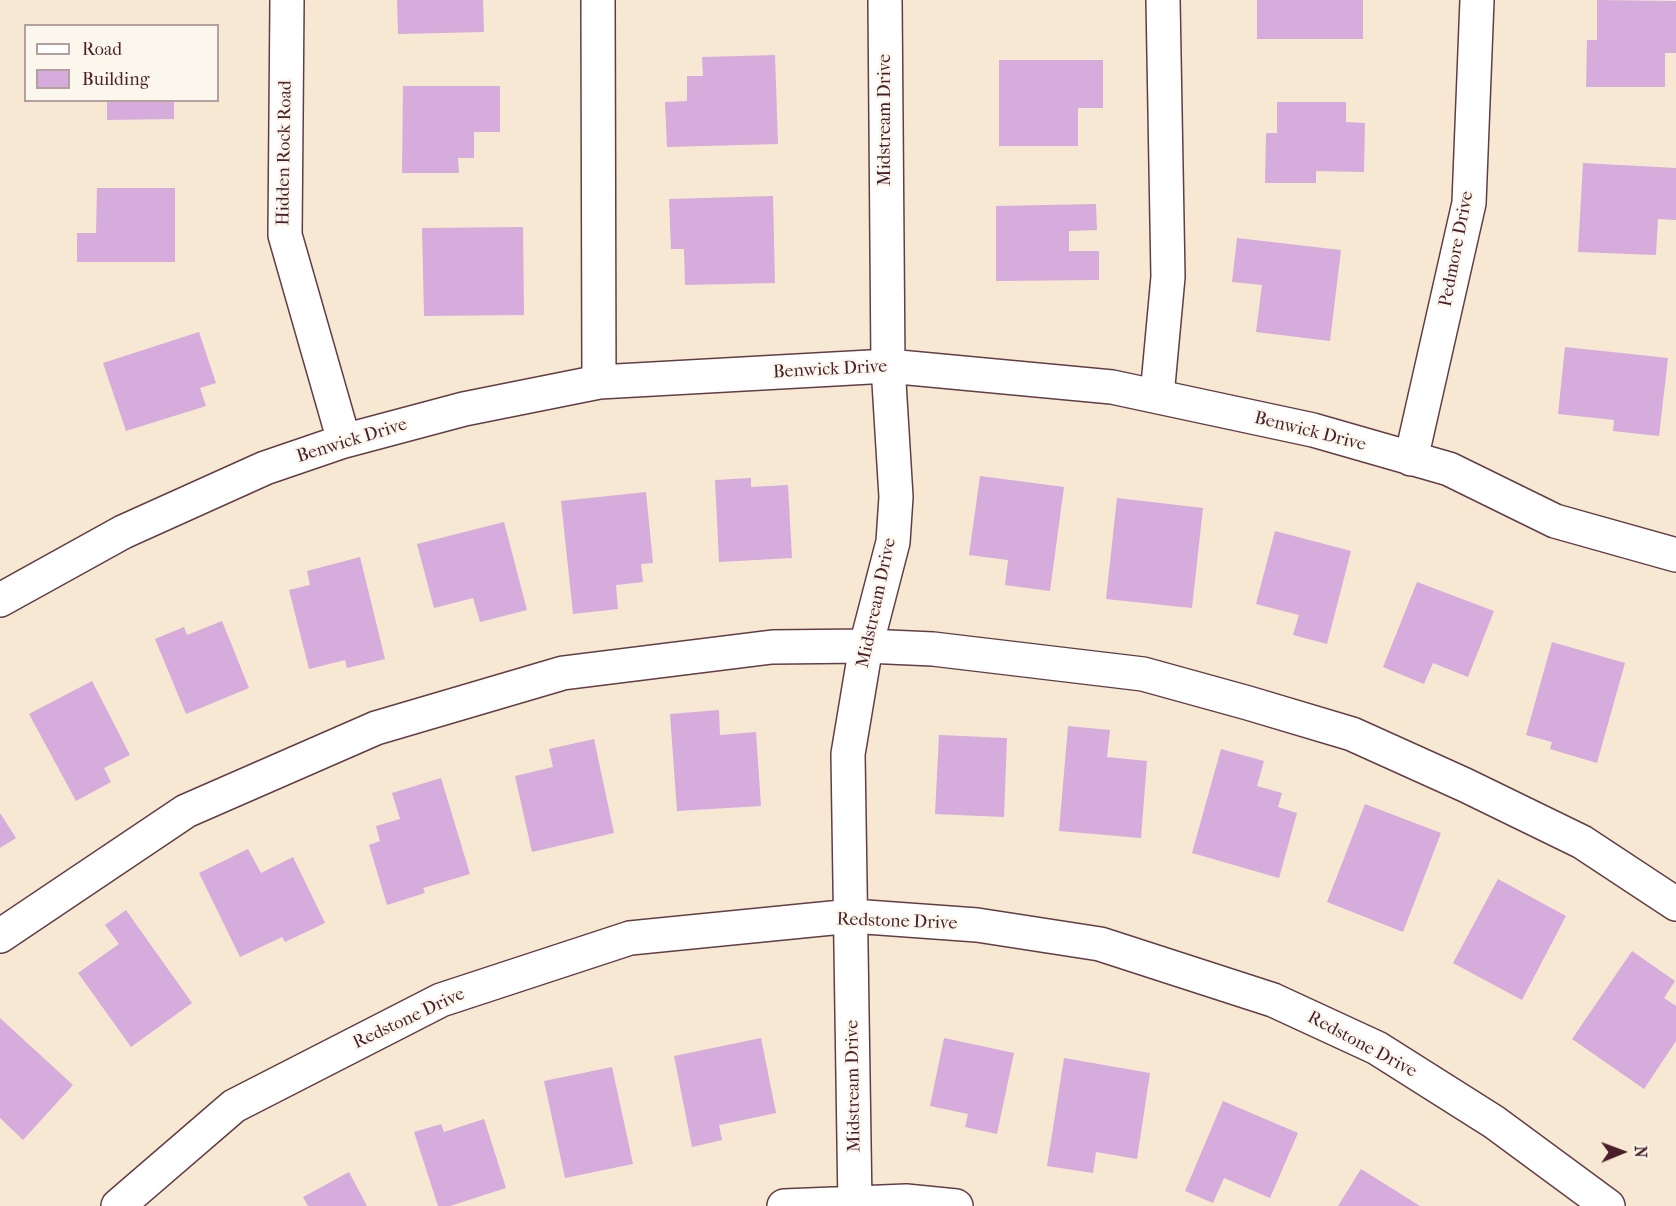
<!DOCTYPE html>
<html>
<head>
<meta charset="utf-8">
<style>
  body { margin:0 }
  #map { position:relative; width:1676px; height:1206px; overflow:hidden; background:#f6e8d2; font-family:"IM FELL French Canon",serif }
  canvas { display:block }
  .legend { position:absolute; left:24px; top:24px; width:195px; height:78px; box-sizing:border-box; background:#fbf7ec; border:2px solid #b4a19f; margin:0; padding:8px 10px; list-style:none; font-size:18px; color:#4a1f2b }
  .legend li { display:flex; align-items:center; gap:12px; height:30px }
  .legend b { width:30px; border:2px solid #b4a19f }
  .north { position:absolute; left:1592px; top:1122px; width:60px; height:60px; -webkit-text-stroke:4px #fbf7ec; paint-order:stroke; rotate:89deg; font-size:16px; font-weight:700; line-height:24px; text-align:center; color:#4a1f2b }
  .north::after { content:''; display:block; margin:auto; width:21px; height:27px; background:#4a1f2b; clip-path:polygon(50% 0,100% 100%,50% 72%,0 100%) }
</style>
</head>
<body>
<div id="map">
<canvas width="1676" height="1206"></canvas>
<ul class="legend">
<li><b style="height:8px;background:#fff"></b>Road</li>
<li><b style="height:16px;background:#d5acdb"></b>Building</li>
</ul>
<div class="north">N</div>
</div>
<script>
const ctx = document.querySelector('canvas').getContext('2d');
ctx.lineJoin = 'round';
function fillPath(path, color) { ctx.fillStyle = color; ctx.fill(path, 'evenodd'); }
const poly = rows => new Path2D(rows.map(r => 'M' + r).join(''));
function strokePath(path, color, width, dash) { ctx.strokeStyle = color; ctx.lineWidth = width; ctx.lineCap = dash ? 'butt' : 'round'; ctx.setLineDash(dash || []); ctx.stroke(path); }
function drawText(font, color, halo, rows, align = 'center') {
  ctx.font = font + ' "IM FELL French Canon",serif'; ctx.lineWidth = 4.5; ctx.setLineDash([]); ctx.textBaseline = 'middle'; ctx.strokeStyle = halo; ctx.fillStyle = color; for (const [text, x, y, turn = 0] of rows) {
    ctx.save(); ctx.translate(x, y); ctx.rotate((+turn || 0) * Math.PI / 180); ctx.textAlign = isNaN(turn) ? turn : align; if (halo) ctx.strokeText(text, 0, 0); ctx.fillText(text, 0, 0); ctx.restore();
  }
}
const building = poly([
  [397,0,483,0,484,32,398,34],
  [1257,0,1363,0,1363,39,1257,39],
  [1597,0,1676,1,1676,53,1665,53,1665,87,1586,87,1587,40,1597,40],
  [775,55,778,144,667,147,665,102,687,101,687,76,703,76,702,57],
  [999,60,1103,60,1103,108,1078,108,1078,146,999,146],
  [403,86,500,86,500,132,474,132,474,158,458,158,459,173,402,173],
  [107,100,174,100,174,119,107,120],
  [1277,102,1346,102,1346,122,1365,123,1364,172,1316,171,1316,183,1265,183,1266,133,1277,133],
  [1583,163,1676,168,1676,220,1658,219,1656,255,1578,252],
  [97,188,175,188,175,262,77,262,77,233,96,233],
  [773,196,775,283,685,285,684,249,671,249,669,199],
  [1096,204,1097,230,1069,231,1069,251,1099,251,1099,280,996,281,996,206],
  [523,227,524,315,424,316,422,228],
  [1237,238,1341,250,1330,341,1256,332,1262,285,1232,282],
  [199,332,216,383,200,388,206,406,126,431,103,363],
  [1565,347,1668,358,1659,436,1613,431,1614,420,1558,414],
  [980,476,1064,487,1050,591,1005,585,1008,560,969,555],
  [751,478,751,487,788,485,792,558,719,562,715,480],
  [646,492,653,563,641,564,643,582,616,585,618,609,573,614,561,501],
  [1117,498,1203,508,1192,608,1106,599],
  [504,522,527,610,480,622,473,598,434,608,417,544],
  [1275,531,1351,551,1327,644,1293,635,1299,615,1256,604],
  [360,557,385,659,347,668,345,660,309,669,289,590,310,585,307,571],
  [1417,582,1494,611,1468,677,1433,663,1424,684,1383,667],
  [222,621,249,688,186,714,155,639,184,627,187,635],
  [1552,642,1625,663,1597,763,1550,749,1552,742,1526,735],
  [92,681,130,755,104,768,111,782,76,801,29,714],
  [719,710,720,735,756,732,761,806,677,811,670,714],
  [1068,726,1110,730,1107,757,1147,761,1141,838,1059,831],
  [939,735,1007,738,1004,817,935,814],
  [594,739,614,833,532,852,515,776,553,767,549,749],
  [1221,749,1264,761,1257,786,1282,793,1278,807,1297,813,1279,878,1192,853],
  [441,778,470,874,423,888,425,893,387,905,369,845,380,841,376,826,400,819,392,793],
  [1365,804,1441,833,1403,932,1327,902],
  [0,813,16,838,0,848],
  [248,849,261,873,293,857,325,923,285,942,282,937,240,957,199,873],
  [1498,879,1566,916,1522,1000,1453,963],
  [126,910,192,1003,131,1047,78,973,119,944,105,925],
  [1632,951,1675,981,1664,998,1676,1006,1676,1041,1644,1089,1572,1039],
  [0,1018,73,1085,23,1140,0,1118],
  [761,1038,776,1113,719,1125,722,1140,692,1147,674,1056],
  [944,1038,1014,1053,997,1134,965,1127,968,1114,930,1106],
  [1064,1058,1150,1073,1137,1159,1096,1152,1093,1173,1047,1166],
  [612,1067,633,1164,565,1178,544,1081],
  [1223,1101,1298,1133,1270,1198,1224,1178,1213,1203,1185,1191],
  [484,1119,506,1188,450,1206,438,1206,414,1132,441,1124,444,1132],
  [1361,1169,1420,1206,1338,1206],
  [349,1172,367,1206,308,1206,303,1197]
]);
const minor = poly([
  [287,0,285,235,344,441],
  [598,0,599,382],
  [1157,396,1168,277,1163,0],
  [1411,459,1469,203,1477,0],
  [0,600,123,532,265,468,344,441,464,409,599,382,888,366,1112,387,1313,430,1449,469,1555,521,1676,555],
  [0,936,186,811,376,728,563,673,772,647,866,646,933,649,1143,674,1248,703,1352,734,1465,785,1582,842,1676,904],
  [118,1206,234,1106,441,1000,630,938,852,916,977,925,1100,944,1273,1000,1377,1048,1494,1122,1608,1206],
  [784,1206,906,1201,956,1206],
  [855,1206,848,754,866,646,893,542,896,497,888,366,885,0]
]);
const streetNames = [
  ["Midstream Drive",886,120,-90],
  ["Hidden Rock Road",285,153,-89],
  ["Pedmore Drive",1457,249,-79],
  ["Benwick Drive",830,370,-3],
  ["Benwick Drive",1310,432,14],
  ["Benwick Drive",352,441,-17],
  ["Midstream Drive",877,603,-78],
  ["Redstone Drive",897,922,2],
  ["Redstone Drive",409,1019,-25],
  ["Redstone Drive",1362,1045,28],
  ["Midstream Drive",854,1086,-91]
];
fillPath(building, '#d5acdb');
strokePath(minor, '#643d44', 36);
strokePath(minor, '#fff', 33);
drawText('18px', '#4a1f2b', '#fbf7ec', streetNames);
</script>
</body>
</html>
